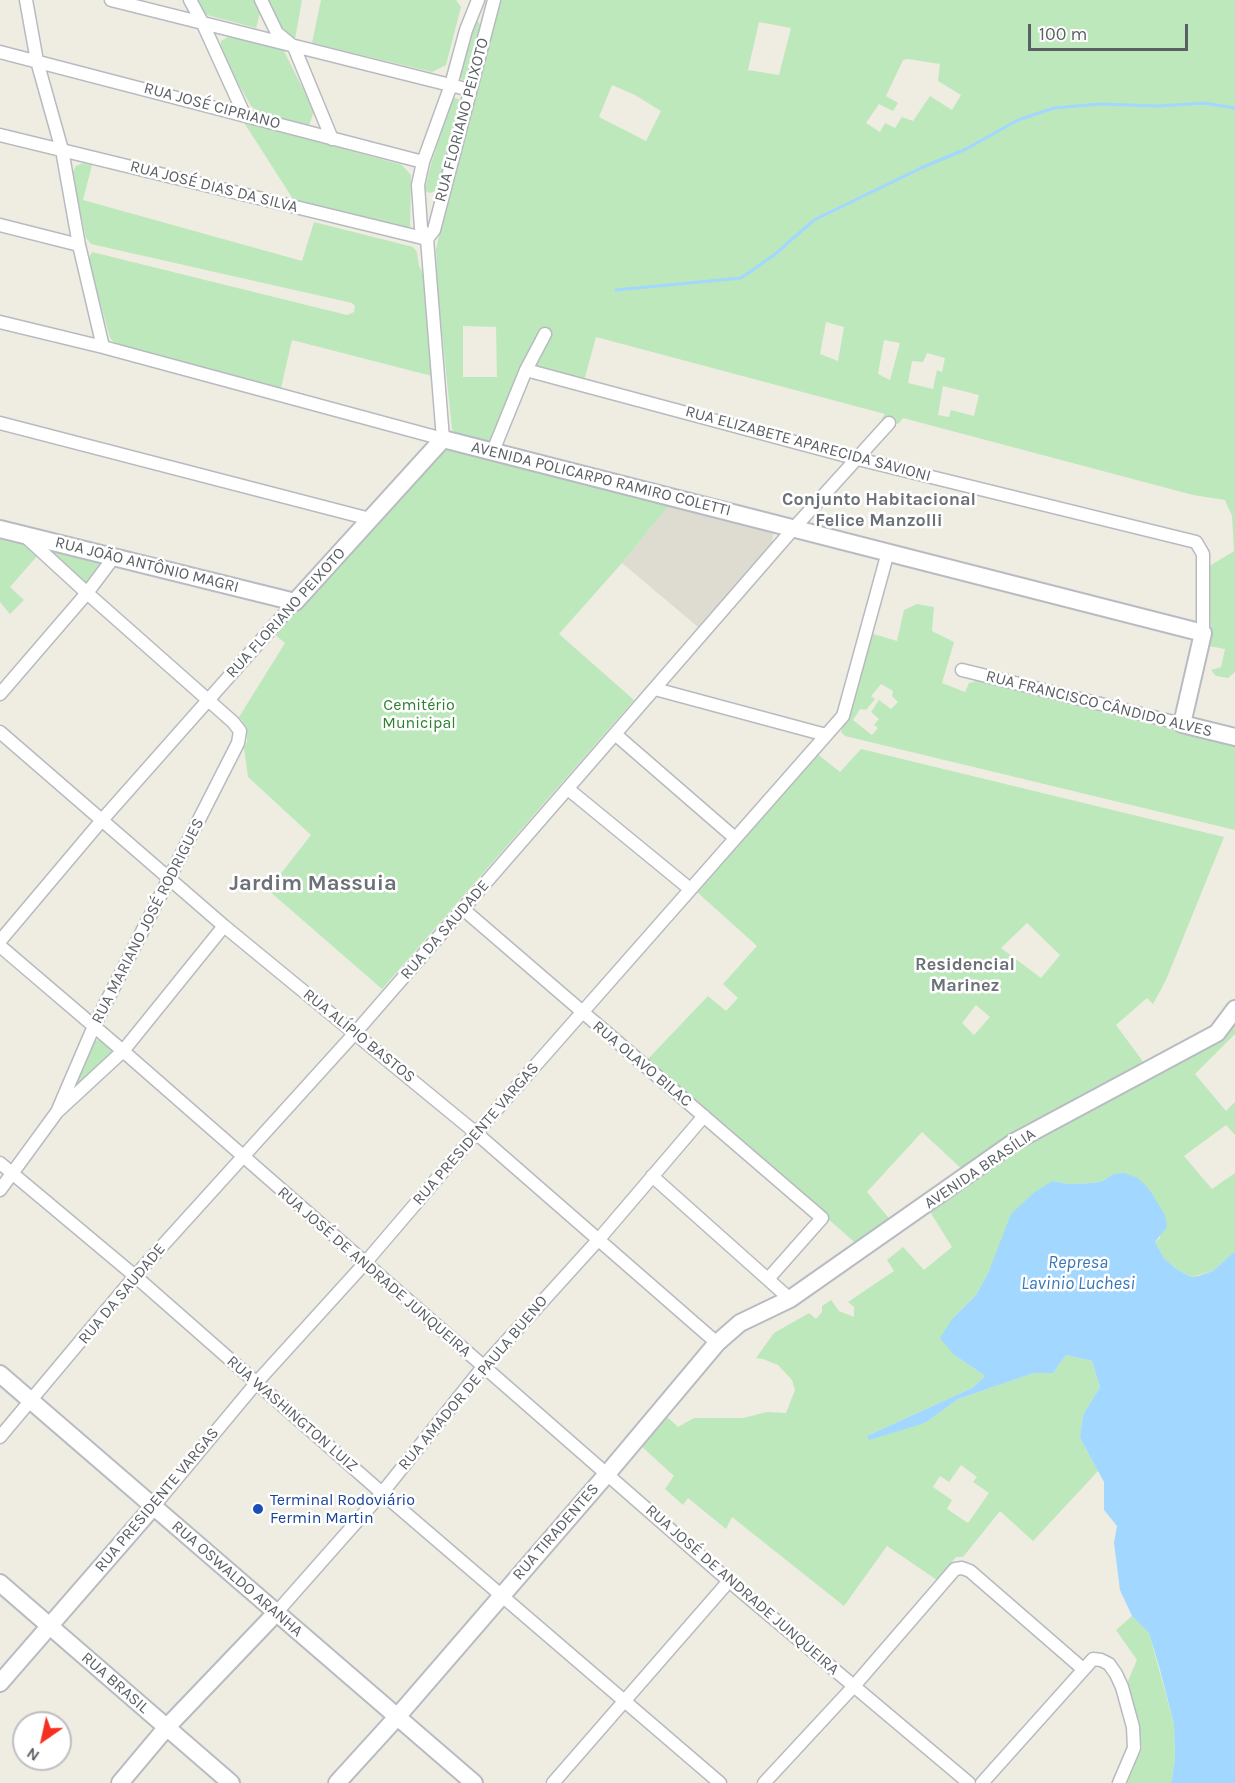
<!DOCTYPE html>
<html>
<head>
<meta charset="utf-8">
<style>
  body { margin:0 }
  #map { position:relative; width:1235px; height:1783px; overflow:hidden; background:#efece2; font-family:Karla,sans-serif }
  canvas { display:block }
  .north { position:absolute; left:12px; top:1711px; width:60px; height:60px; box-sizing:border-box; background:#fff; border:2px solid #bdbfc1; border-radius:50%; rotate:214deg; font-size:16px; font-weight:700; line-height:24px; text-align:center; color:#5a5f64 }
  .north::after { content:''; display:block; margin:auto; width:21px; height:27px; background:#f63020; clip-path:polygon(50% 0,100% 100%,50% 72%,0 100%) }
  .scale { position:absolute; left:1028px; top:24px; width:160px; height:27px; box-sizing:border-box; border:3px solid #5a5f64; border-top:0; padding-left:8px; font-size:18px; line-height:21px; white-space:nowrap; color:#5a5f64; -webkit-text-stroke:4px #fff; paint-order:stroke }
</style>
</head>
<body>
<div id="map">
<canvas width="1235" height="1783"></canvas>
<div class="north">N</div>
<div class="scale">100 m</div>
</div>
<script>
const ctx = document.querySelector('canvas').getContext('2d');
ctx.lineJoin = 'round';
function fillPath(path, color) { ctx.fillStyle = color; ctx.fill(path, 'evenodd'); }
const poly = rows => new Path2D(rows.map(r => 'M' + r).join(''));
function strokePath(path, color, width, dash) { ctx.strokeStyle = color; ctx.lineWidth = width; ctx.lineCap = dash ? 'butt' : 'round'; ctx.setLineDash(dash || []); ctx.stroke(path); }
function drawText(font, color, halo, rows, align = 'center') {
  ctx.font = font + ' Karla,sans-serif'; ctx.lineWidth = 5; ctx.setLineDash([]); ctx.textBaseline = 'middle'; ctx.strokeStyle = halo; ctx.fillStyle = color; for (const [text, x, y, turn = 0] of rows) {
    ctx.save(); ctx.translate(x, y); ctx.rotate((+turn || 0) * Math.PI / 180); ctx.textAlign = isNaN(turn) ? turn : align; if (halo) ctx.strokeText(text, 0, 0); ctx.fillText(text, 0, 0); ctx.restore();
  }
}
const education = poly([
  [670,504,769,529,773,534,772,543,698,627,622,563]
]);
const green = poly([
  [195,0,254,0,260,13,256,28,203,14],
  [268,0,302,0,295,39,284,31],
  [321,0,456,0,461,7,446,65,432,72,312,43],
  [500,0,1235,0,1235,672,1228,678,1216,676,1211,670,1221,667,1225,649,1209,646,1211,635,1208,567,1234,551,1232,516,1225,500,1193,495,903,418,898,424,887,418,881,420,885,414,596,337,584,381,538,370,536,363,493,438,486,443,458,437,452,429,438,296,436,249,454,170],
  [759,22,791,28,779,75,748,70],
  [908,59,940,64,938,81,961,95,952,110,930,96,913,121,902,117,895,128,885,123,880,132,866,123,879,104,893,111,898,103,886,96,903,60],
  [612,85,635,95,661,111,646,141,599,117],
  [826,322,844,327,838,361,820,354],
  [463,326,496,327,497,377,463,377],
  [884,340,900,343,890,380,878,374],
  [927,353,945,358,942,372,937,370,933,389,908,383,912,361,923,362],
  [943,386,979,395,974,416,951,410,949,417,938,415],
  [478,21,481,27,469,79,462,80,459,74,474,22],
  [228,37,276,46,284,51,314,111,309,126,261,114,251,106,220,51,221,41],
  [454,98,459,99,460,104,437,190,430,193,427,192,425,189,431,164,451,101],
  [243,121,402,165,411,175,410,230,300,210],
  [83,163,92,165,83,200,302,261,314,222,413,247,417,252,419,266,423,273,432,376,292,340,281,388,119,348,110,338,88,259,92,252,347,315,354,312,355,306,352,303,91,244,86,238,72,174,76,166],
  [448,448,670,504,622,563,559,634,634,700,382,989,268,890,311,835,248,777,244,748,247,742,247,728,239,717,285,643,275,635,442,451],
  [0,533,20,539,38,555,10,587,24,600,10,614,0,602],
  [48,546,101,560,101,567,88,584,82,584,46,551],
  [917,604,934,607,932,631,954,642,942,683,965,692,969,683,976,681,1235,745,1235,830,845,736,841,732,870,633,897,641,904,610],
  [881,684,893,691,892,696,898,702,891,709,879,700,871,712,879,719,874,725,878,728,872,735,853,720,860,709,866,710,875,699,871,696],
  [861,749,1224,837,1166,980,1153,1004,1147,998,1116,1025,1147,1067,965,1172,922,1132,867,1192,893,1223,860,1247,647,1060,708,996,726,1011,738,998,723,984,757,946,697,892,816,753,840,772],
  [1027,923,1060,955,1041,978,1001,948],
  [976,1005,990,1017,974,1035,962,1023],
  [1235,1019,1235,1034,1195,1074,1226,1111,1235,1102,1235,1135,1226,1125,1184,1156,1212,1189,1235,1173,1235,1251,1213,1271,1191,1277,1175,1268,1164,1258,1155,1242,1160,1238,1156,1202,1149,1189,1113,1174,1103,1181,1093,1183,1068,1184,1053,1181,989,1271,976,1295,953,1318,953,1354,985,1376,972,1388,867,1436,925,1423,958,1399,1034,1373,1053,1373,1066,1355,1092,1361,1100,1387,1083,1415,1080,1438,1098,1471,1033,1541,1000,1511,963,1557,956,1557,937,1580,887,1546,844,1606,732,1517,726,1529,688,1498,683,1505,665,1489,674,1476,640,1445,665,1415,678,1427,694,1418,743,1418,767,1412,786,1413,795,1390,792,1380,778,1365,763,1359,756,1358,774,1333,809,1313,816,1319,822,1312,822,1306,831,1300,839,1311,854,1317,854,1307,848,1302,894,1271,887,1260,903,1247,924,1270,952,1247,929,1210,1016,1147],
  [961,1465,977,1477,973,1482,989,1493,968,1523,947,1509,952,1500,933,1487,940,1476,949,1482],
  [100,1040,113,1050,114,1054,75,1091,71,1090,94,1041],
  [1132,1616,1149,1633,1174,1724,1175,1759,1171,1783,1127,1783,1142,1748,1138,1723,1127,1683,1137,1660,1116,1630]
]);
const water = poly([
  [1124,1173,1138,1178,1149,1189,1165,1215,1167,1227,1155,1242,1164,1258,1175,1268,1191,1277,1198,1276,1213,1271,1235,1251,1235,1783,1171,1783,1175,1759,1174,1724,1159,1666,1149,1633,1132,1616,1120,1590,1114,1543,1117,1526,1104,1510,1104,1482,1080,1438,1083,1415,1100,1387,1092,1361,1066,1355,1053,1373,1034,1373,958,1399,925,1423,869,1440,867,1436,972,1388,985,1376,953,1354,940,1338,953,1318,976,1295,989,1271,1011,1214,1036,1191,1053,1181,1068,1184,1093,1183,1103,1181,1113,1174]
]);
const stream = poly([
  [616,290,741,278,774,255,814,220,921,168,966,149,1018,120,1054,108,1100,104,1159,106,1204,103,1235,108]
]);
const street = poly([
  [26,0,37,61,62,150,79,245,103,347],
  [111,0,470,90],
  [190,0,203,24,244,114],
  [261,0,277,33,294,47,332,139],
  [0,52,423,162],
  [0,135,427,239],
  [0,225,79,245],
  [427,239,434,230,494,0],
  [0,322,103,347,443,439,427,239,421,228,418,185,423,162,451,85,466,30,478,0],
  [526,370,858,459,1196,542,1203,554,1203,633],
  [0,423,370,519],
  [493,451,526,370,545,334],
  [26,537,87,593,233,722,240,731,238,743,94,1026,57,1112],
  [962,670,1182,724],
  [655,689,826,735],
  [0,694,87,593,114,557],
  [0,732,224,926,476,1133,717,1343],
  [615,734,735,838],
  [568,789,690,889],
  [463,909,822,1218,768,1279],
  [0,941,102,820,295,602],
  [0,946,123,1051,729,1581,969,1783],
  [0,1163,135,1276,382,1493,720,1783],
  [652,1176,790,1299],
  [0,1190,57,1112,123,1051,224,926],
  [0,1437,135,1276,355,1033,794,528,889,423],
  [153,1507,257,1382,365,1263,476,1133,843,716,888,552],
  [276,1613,382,1493,483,1367,599,1239,704,1116],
  [553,1783,729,1581],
  [764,1783,854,1686,955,1569,962,1568,970,1571,1083,1669],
  [982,1783,1093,1659,1101,1660,1109,1664,1116,1674,1122,1687,1133,1727,1134,1748,1119,1783]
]);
const secondary = poly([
  [0,529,295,602,443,439,1203,633,1182,724,1235,737],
  [0,1374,474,1783],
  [0,1583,231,1783],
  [0,1683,153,1507],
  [120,1783,167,1727,276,1613],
  [337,1783,397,1717,607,1474,717,1343,740,1323,790,1299,1014,1142,1217,1033,1235,1009]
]);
const markers = [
  [258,1509,6,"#1a4fb4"]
];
const streetNames = [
  ["RUA JOSÉ CIPRIANO",212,106,15],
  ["RUA FLORIANO PEIXOTO",462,120,-75],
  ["RUA JOSÉ DIAS DA SILVA",214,187,14],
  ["RUA ELIZABETE APARECIDA SAVIONI",808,444,15],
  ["AVENIDA POLICARPO RAMIRO COLETTI",601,479,14],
  ["RUA JOÃO ANTÔNIO MAGRI",147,565,14],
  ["RUA FLORIANO PEIXOTO",286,613,-48],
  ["RUA FRANCISCO CÂNDIDO ALVES",1099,704,14],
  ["RUA MARIANO JOSÉ RODRIGUES",148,921,-63],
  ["RUA DA SAUDADE",445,930,-49],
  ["RUA ALÍPIO BASTOS",359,1036,39],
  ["RUA OLAVO BILAC",642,1064,40],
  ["RUA PRESIDENTE VARGAS",476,1134,-49],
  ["AVENIDA BRASÍLIA",980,1169,-34],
  ["RUA JOSÉ DE ANDRADE JUNQUEIRA",374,1272,41],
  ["RUA DA SAUDADE",122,1294,-50],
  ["RUA AMADOR DE PAULA BUENO",473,1383,-50],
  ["RUA WASHINGTON LUIZ",292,1414,41],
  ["RUA PRESIDENTE VARGAS",157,1500,-50],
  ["RUA TIRADENTES",556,1532,-49],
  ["RUA OSWALDO ARANHA",237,1579,41],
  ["RUA JOSÉ DE ANDRADE JUNQUEIRA",742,1590,41],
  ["RUA BRASIL",115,1683,41]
];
const parkNames = [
  ["Cemitério",419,705],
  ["Municipal",419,723]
];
const transitNames = [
  ["Terminal Rodoviário",270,1500],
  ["Fermin Martin",270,1518]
];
const neighbourhoodNames = [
  ["Conjunto Habitacional",879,500],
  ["Felice Manzolli",879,521],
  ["Residencial",965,965],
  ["Marinez",965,986]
];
const waterNames = [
  ["Represa",1078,1263],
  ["Lavinio Luchesi",1078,1284]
];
const districtNames = [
  ["Jardim Massuia",313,884]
];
fillPath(education, '#dedbd1');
fillPath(green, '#bde8bc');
fillPath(water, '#a2d7ff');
strokePath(stream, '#a2d7ff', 3);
strokePath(street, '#b7bbc0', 15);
strokePath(secondary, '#b8bcc2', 20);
strokePath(street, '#fff', 12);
strokePath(secondary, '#fff', 16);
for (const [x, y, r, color] of markers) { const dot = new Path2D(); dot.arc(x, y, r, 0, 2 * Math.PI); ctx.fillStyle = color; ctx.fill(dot); strokePath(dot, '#fff', 2); }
drawText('16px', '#5a5f64', '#fff', streetNames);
drawText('16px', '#2d8230', '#fff', parkNames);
drawText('16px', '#164399', '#fff', transitNames, 'left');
drawText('bold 18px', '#6b7176', '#fff', neighbourhoodNames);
drawText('italic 18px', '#3777b9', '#fff', waterNames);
drawText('bold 22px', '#6b7176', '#fff', districtNames);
</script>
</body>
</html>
